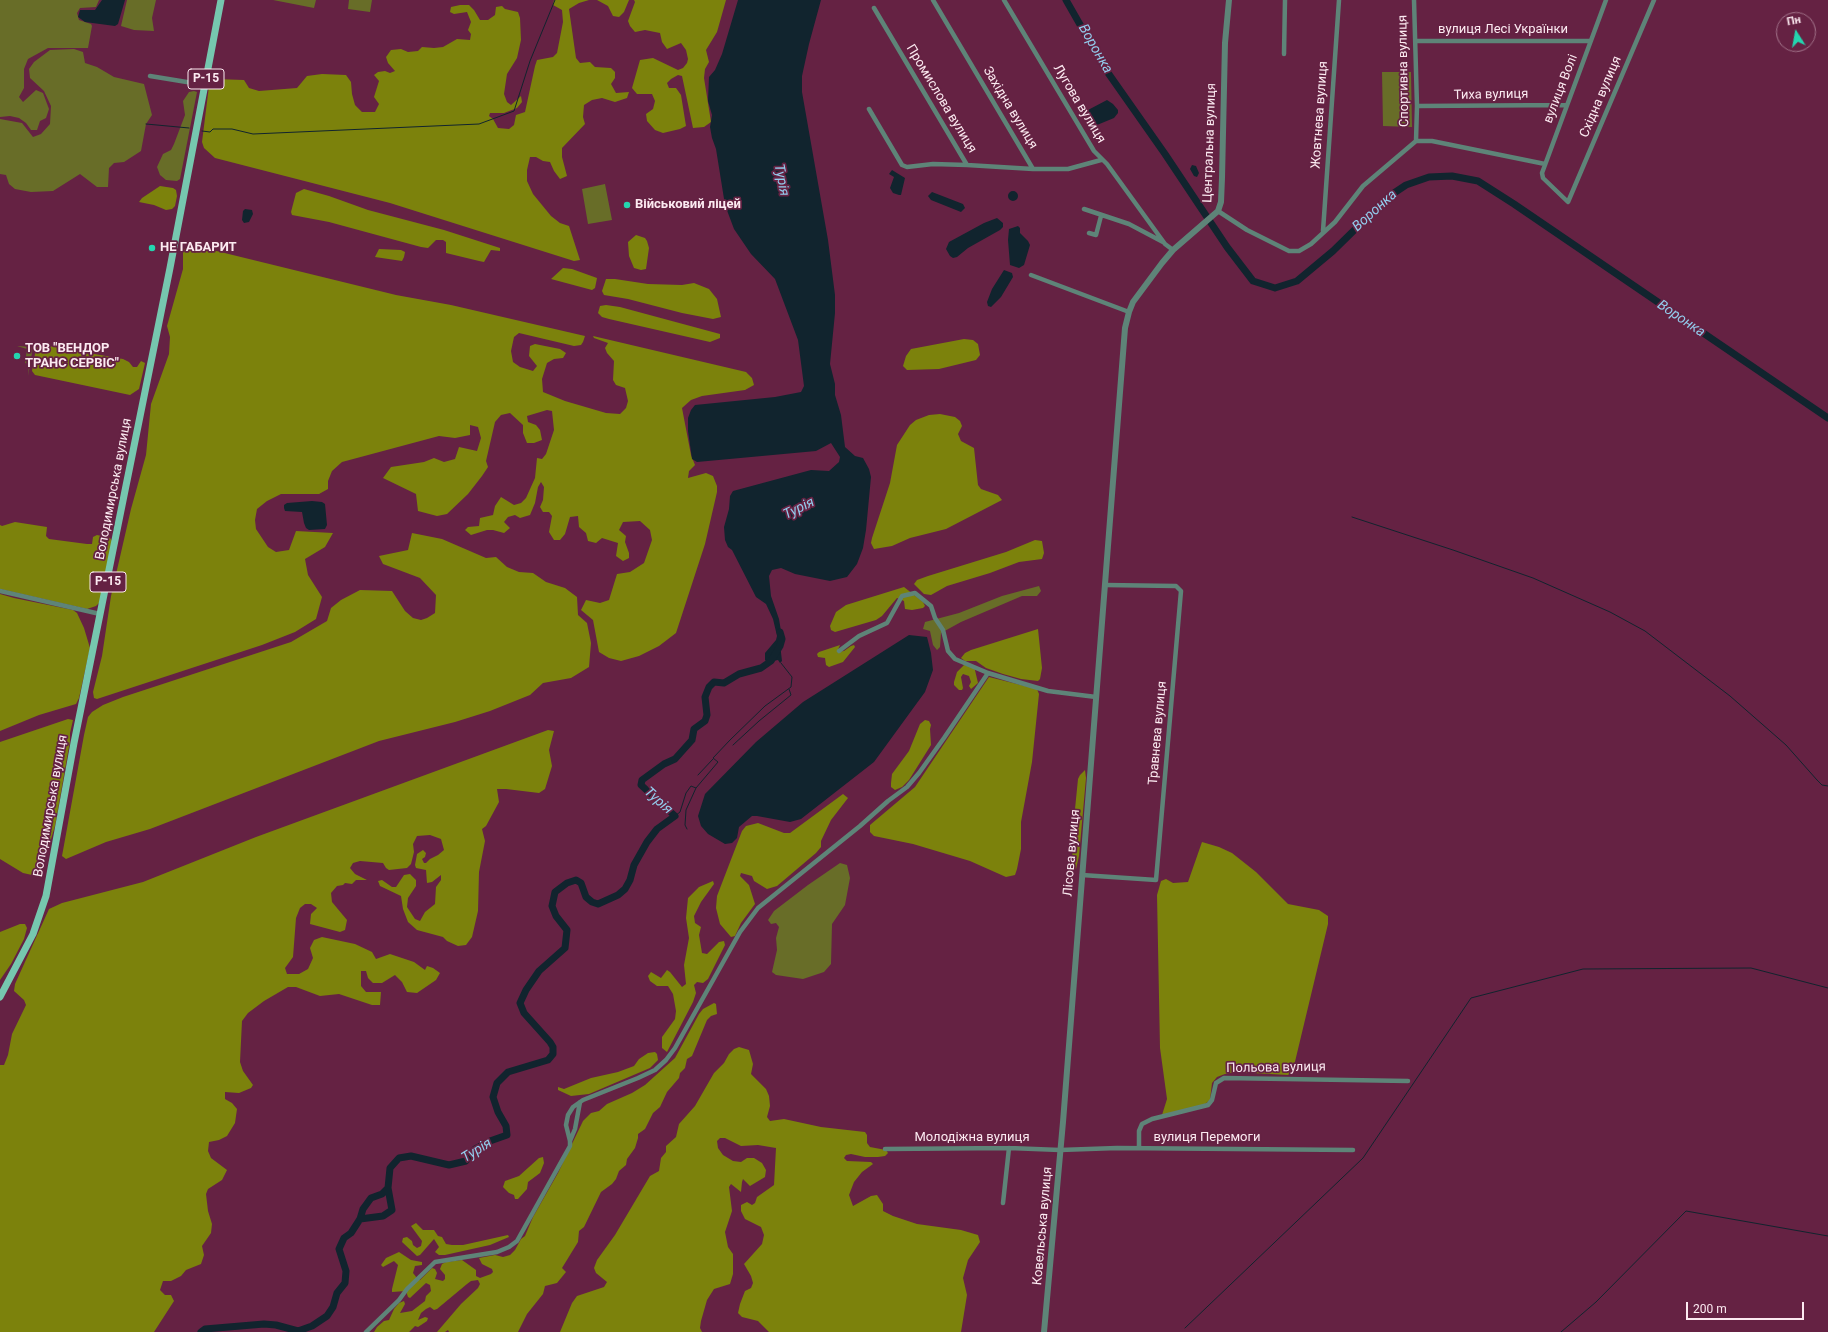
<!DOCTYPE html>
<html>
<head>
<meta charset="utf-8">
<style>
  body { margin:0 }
  #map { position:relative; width:1828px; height:1332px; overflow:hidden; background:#652243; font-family:Roboto,sans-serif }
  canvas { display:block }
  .north { position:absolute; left:1776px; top:12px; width:40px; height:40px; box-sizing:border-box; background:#652243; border:1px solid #a17289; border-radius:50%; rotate:349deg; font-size:11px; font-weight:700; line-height:16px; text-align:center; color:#fceaf1 }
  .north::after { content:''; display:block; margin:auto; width:14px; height:18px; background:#24d5af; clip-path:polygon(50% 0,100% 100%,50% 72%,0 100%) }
  .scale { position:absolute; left:1686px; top:1302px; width:118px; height:18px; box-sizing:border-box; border:2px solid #fceaf1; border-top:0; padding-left:5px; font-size:12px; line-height:14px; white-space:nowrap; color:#fceaf1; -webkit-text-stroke:3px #652243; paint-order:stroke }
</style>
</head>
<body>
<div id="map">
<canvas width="1828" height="1332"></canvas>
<div class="north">Пн</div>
<div class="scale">200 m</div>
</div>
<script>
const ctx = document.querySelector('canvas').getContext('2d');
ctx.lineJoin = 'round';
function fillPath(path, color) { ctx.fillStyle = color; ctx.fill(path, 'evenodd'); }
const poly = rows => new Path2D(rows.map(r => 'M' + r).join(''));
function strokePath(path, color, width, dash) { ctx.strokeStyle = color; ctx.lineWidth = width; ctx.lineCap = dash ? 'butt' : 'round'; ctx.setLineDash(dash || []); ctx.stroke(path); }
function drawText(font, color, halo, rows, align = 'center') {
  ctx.font = font + ' Roboto,sans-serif'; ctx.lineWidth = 3.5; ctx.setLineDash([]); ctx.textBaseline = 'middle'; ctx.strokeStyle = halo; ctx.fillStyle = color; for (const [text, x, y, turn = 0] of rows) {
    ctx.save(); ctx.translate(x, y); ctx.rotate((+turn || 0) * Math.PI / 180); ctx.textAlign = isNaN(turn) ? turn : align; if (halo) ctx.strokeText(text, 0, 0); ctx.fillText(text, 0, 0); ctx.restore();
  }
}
const green = poly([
  [0,0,99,0,96,7,80,8,77,13,79,20,91,24,92,26,88,48,48,48,28,59,24,69,24,88,19,97,23,102,36,90,43,93,49,109,46,118,40,121,37,130,31,130,26,123,19,118,10,116,0,117],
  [127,0,156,0,152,18,154,31,134,30,121,26],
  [273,0,316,0,314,8],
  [349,0,372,0,370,12,348,9],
  [74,49,83,52,85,63,97,67,114,77,144,84,152,115,146,124,141,151,124,162,114,163,109,168,108,187,97,187,80,174,53,191,31,192,15,189,9,184,6,175,0,174,0,119,22,123,33,137,41,134,50,124,51,106,44,91,30,78,29,69,34,62,50,50],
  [1382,72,1411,72,1412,127,1383,126],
  [194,91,197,92,180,179,177,181,166,180,160,175,157,167,163,154,171,150,174,144,185,115,183,101,189,92],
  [605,184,612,220,588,224,582,189],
  [17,346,33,347,28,376,29,364,25,363,27,349],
  [1039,586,1041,591,1037,596,1022,596,961,622,941,633,940,647,937,650,933,645,930,631,923,629,925,622,959,613,1002,596],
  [840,863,847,865,850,878,845,905,832,924,831,964,824,972,803,979,776,975,772,972,777,950,776,938,779,927,776,923,771,924,768,920,774,911,808,885]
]);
const forest = poly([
  [554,0,589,0,579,3,569,9,576,58,580,63,590,62,595,67,611,68,615,72,615,78,611,84,616,93,629,92,627,98,615,102,602,98,592,100,584,105,583,117,585,124,562,148,562,157,567,176,560,179,554,171,550,162,543,161,536,157,530,157,527,170,527,181,533,194,551,216,560,223,569,226,580,260,574,261,390,203,215,158,204,148,202,142,209,86,215,79,244,80,249,88,259,91,297,88,307,76,322,74,346,75,351,82,352,94,355,105,362,112,375,112,379,104,374,97,379,81,374,75,378,72,385,71,390,73,395,71,388,63,386,57,391,50,401,49,408,52,418,51,422,47,434,48,443,47,457,39,470,40,471,34,468,30,471,22,467,12,454,14,450,12,451,7,460,5,469,5,474,10,480,20,488,20,495,15,496,7,502,6,505,9,518,12,520,18,521,40,517,58,507,74,504,94,507,102,511,105,521,96,522,102,517,108,504,113,490,113,489,116,493,119,498,128,509,129,514,125,516,115,525,112,535,66,537,60,553,57,557,53,563,22,562,10,553,5],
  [597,0,629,0,624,12,619,17,613,16,608,6],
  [634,0,726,0,717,32,706,50,709,62,705,69,704,78,711,122,704,127,693,128,682,76,678,75,671,79,667,83,669,88,676,88,681,95,686,126,680,129,663,133,655,130,647,121,646,114,653,109,655,101,652,94,637,94,632,88,640,60,653,58,678,70,683,68,687,63,688,59,686,50,681,43,667,49,662,42,660,33,645,30,635,32,630,26,628,21,635,2],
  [160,186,173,188,176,190,177,196,175,206,172,209,166,210,154,205,139,202,142,198],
  [304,189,329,196,368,210,444,230,500,248,500,251,491,250,484,262,479,261,446,253,446,242,443,240,436,240,428,248,421,247,329,222,292,215,291,212,296,193],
  [636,235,645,238,647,241,649,248,646,269,641,270,634,268,629,256,628,242],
  [192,245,396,295,451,305,585,336,583,342,581,345,574,346,519,333,514,337,511,351,513,362,520,367,533,371,537,366,529,356,530,346,535,344,560,349,566,353,563,358,554,359,547,363,542,379,543,392,565,401,606,413,620,414,626,408,628,401,625,388,616,385,613,380,614,361,607,353,605,348,608,343,594,338,593,336,746,372,752,378,754,385,745,390,702,396,691,400,682,408,691,455,695,465,689,471,688,478,706,473,713,476,717,486,717,492,705,544,676,633,659,646,639,656,621,661,609,658,599,652,593,620,581,610,586,600,600,603,609,600,617,574,630,572,644,563,652,540,650,530,640,521,623,522,619,530,626,536,625,542,629,553,629,558,623,561,616,556,618,543,602,538,596,543,588,541,586,533,579,527,578,516,570,517,565,534,560,540,554,540,549,532,552,516,549,512,543,512,540,507,543,500,544,487,541,482,538,487,535,503,530,515,520,518,515,515,508,517,504,522,510,528,504,533,493,530,487,530,471,535,465,530,468,527,479,526,480,518,493,515,495,506,501,497,514,505,521,503,526,498,535,478,537,458,542,459,546,454,554,430,552,411,547,410,527,416,528,422,536,425,540,430,542,440,534,443,527,443,523,433,523,425,510,413,501,415,495,422,486,461,488,467,482,476,468,494,447,514,437,516,418,511,416,494,383,478,391,467,424,462,434,458,444,462,455,459,459,447,477,451,481,438,478,427,470,425,470,435,455,438,439,436,342,462,332,471,328,481,328,489,319,494,281,494,267,501,257,509,255,520,256,529,268,547,276,552,289,550,296,531,333,533,325,547,305,559,308,575,322,597,316,619,295,632,262,645,97,699,94,698,93,692,102,656,111,596,131,509,146,455,151,404,169,354,170,337,167,326,183,269,183,251,187,246],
  [379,249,401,250,405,252,404,257,402,261,375,257],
  [563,268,572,269,597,278,595,288,592,290,551,279],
  [606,279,615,279,648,284,682,285,694,283,709,289,717,299,721,317,713,319,682,313,628,299,604,295,602,291],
  [606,305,620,307,720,334,720,338,710,342,609,319,602,317,598,313,600,306],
  [964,339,973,340,978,344,980,355,976,360,939,369,907,370,903,366,906,356,911,349],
  [43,345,123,359,129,362,133,367,137,367,141,361,145,363,139,389,130,395,35,375,32,371,36,348],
  [940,414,955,417,960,421,962,426,958,434,961,441,974,448,978,485,981,489,998,495,1002,500,946,529,910,538,892,546,874,549,871,543,872,538,890,483,897,445,910,425,916,420,929,415],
  [15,522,47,527,46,536,49,539,87,544,92,544,93,537,97,535,110,538,112,541,100,602,96,606,87,609,0,589,0,525,2,526],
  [412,533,442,539,486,558,496,557,507,567,519,572,533,573,546,582,565,588,577,597,578,615,587,623,591,643,589,667,571,678,543,683,530,695,490,711,455,722,379,741,150,829,106,842,66,859,62,856,84,735,88,717,92,712,103,705,123,697,291,642,327,621,331,608,341,600,360,590,392,591,405,611,413,618,421,620,427,618,435,613,436,595,420,578,383,564,379,556,408,550],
  [1035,540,1042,541,1044,553,1042,559,1019,562,990,573,947,586,931,595,924,594,914,584,917,580,928,576,1006,552],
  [904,587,923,602,925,606,923,608,912,610,905,609,904,601,897,598,882,616,876,620,835,632,831,630,830,626,836,612,846,605],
  [0,594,14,598,73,610,77,613,84,628,90,648,79,698,76,704,39,715,0,731],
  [1038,629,1042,668,1040,679,1038,681,1021,679,1003,674,986,668,976,661,965,661,961,658,965,653,971,650],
  [840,645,837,652,844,651,851,646,854,645,855,647,843,662,829,667,826,665,825,658,818,657,817,654,819,652],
  [964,665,974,666,978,683,971,689,969,686,971,682,969,676,963,674,961,677,963,688,962,690,959,690,954,685,954,682,957,672],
  [989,677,1037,689,1039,694,1032,762,1021,822,1021,849,1017,869,1015,875,1006,877,970,861,913,844,874,836,870,832,870,825,915,787],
  [68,719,73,720,70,733,70,741,55,826,41,872,32,875,23,873,0,859,0,742],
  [925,720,929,721,931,725,930,729,931,745,909,780,902,787,895,790,891,787,891,783,892,774,909,751,920,724],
  [548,730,554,731,549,750,552,766,545,789,539,793,506,789,497,789,499,802,486,826,482,829,485,841,479,872,478,911,472,937,466,945,458,946,447,941,443,937,417,930,408,922,403,909,401,896,380,886,378,881,382,880,392,887,396,887,404,875,410,874,416,880,416,886,408,898,407,907,415,919,420,921,425,912,435,904,436,887,441,880,441,875,432,882,427,883,426,870,416,868,415,865,417,854,423,850,426,853,425,857,422,859,424,863,426,863,430,859,438,855,444,850,441,839,430,835,417,836,413,844,414,852,411,864,407,868,389,870,386,868,383,863,360,861,353,863,350,868,355,874,367,880,356,880,352,884,345,883,343,885,337,886,331,893,332,902,347,920,345,930,340,932,310,924,311,914,317,908,311,904,305,904,300,908,296,918,293,957,285,968,287,974,299,974,308,969,313,958,310,948,314,940,322,937,355,944,372,952,376,959,390,954,414,962,425,970,427,966,433,968,440,973,436,980,417,993,407,992,402,982,395,975,382,983,373,983,368,978,366,971,361,971,361,986,366,992,381,992,380,1005,372,1005,339,994,320,996,296,987,288,987,264,1001,248,1013,242,1021,240,1062,243,1071,253,1085,251,1088,239,1093,225,1092,225,1099,232,1103,237,1109,235,1123,227,1136,219,1140,209,1142,208,1151,211,1158,227,1170,222,1180,208,1189,206,1194,208,1211,212,1224,211,1233,202,1246,204,1255,201,1264,186,1270,181,1276,171,1281,163,1281,160,1290,165,1295,171,1295,174,1301,154,1332,0,1332,0,1065,4,1065,8,1055,12,1034,26,1005,24,1000,14,991,15,984,49,909,62,903,143,882,256,837],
  [1085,770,1086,778,1079,856,1076,869,1073,867,1072,860,1075,809,1078,779,1080,775],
  [843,794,848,798,831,820,821,841,821,847,816,853,777,886,767,889,754,881,752,876,741,873,740,876,749,885,755,904,741,923,735,936,731,937,720,924,716,908,717,896,742,831,746,826,758,823,784,833,790,833],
  [1202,842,1219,847,1232,853,1256,872,1288,904,1319,910,1328,916,1328,924,1293,1070,1288,1075,1235,1072,1225,1074,1217,1077,1212,1083,1210,1100,1205,1104,1167,1115,1162,1115,1167,1099,1160,1048,1157,895,1161,881,1166,879,1173,883,1188,882],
  [713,881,714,884,701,902,694,916,695,923,701,927,699,935,702,953,707,954,719,942,724,941,725,945,708,979,703,983,697,982,694,985,696,993,693,1002,667,1052,662,1048,662,1037,675,1019,676,1011,673,994,668,986,657,986,650,981,648,976,651,972,661,978,667,970,670,972,682,987,686,984,684,965,689,938,686,918,688,898,699,887],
  [20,924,25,924,27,928,24,939,11,964,0,980,0,932],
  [714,1003,716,1004,717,1014,711,1016,707,1020,692,1056,687,1059,685,1068,680,1073,679,1078,667,1092,660,1107,653,1113,645,1129,638,1134,638,1138,635,1148,627,1159,626,1165,619,1171,616,1179,612,1184,601,1192,584,1227,579,1231,578,1242,562,1268,566,1272,557,1283,545,1286,543,1294,527,1314,518,1332,449,1332,448,1330,445,1332,437,1332,461,1304,478,1288,480,1284,478,1280,471,1281,467,1284,437,1309,434,1310,430,1307,426,1309,421,1313,418,1320,425,1317,428,1318,427,1321,418,1327,415,1326,409,1332,374,1332,377,1327,384,1321,389,1320,394,1309,399,1303,404,1301,405,1304,400,1313,412,1311,425,1301,426,1296,431,1291,430,1285,426,1283,410,1298,408,1297,406,1291,392,1292,392,1289,398,1265,394,1261,383,1267,381,1265,386,1258,399,1252,411,1260,422,1262,422,1265,415,1266,413,1273,417,1278,420,1280,432,1268,435,1269,437,1273,435,1279,443,1281,445,1279,445,1275,440,1269,442,1264,446,1262,462,1260,476,1270,476,1276,480,1278,491,1274,493,1272,492,1269,482,1264,479,1258,495,1255,503,1257,510,1255,515,1250,521,1239,525,1236,533,1217,558,1173,583,1121,591,1113,599,1111,607,1104,632,1093,645,1085,675,1058,699,1014,703,1009],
  [739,1047,749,1050,753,1064,751,1074,766,1089,769,1096,770,1106,767,1117,770,1121,784,1119,821,1127,865,1132,867,1135,867,1143,870,1147,886,1150,888,1153,885,1156,878,1157,865,1157,851,1154,846,1155,844,1158,847,1161,871,1162,873,1164,862,1172,854,1182,849,1195,853,1206,871,1196,877,1195,883,1204,883,1211,893,1216,917,1224,961,1230,978,1235,980,1242,968,1260,963,1278,967,1295,961,1332,769,1332,758,1321,742,1317,738,1313,740,1304,745,1291,751,1288,753,1283,751,1276,744,1264,762,1244,764,1235,761,1227,745,1219,741,1211,741,1205,747,1202,752,1205,755,1203,757,1197,774,1185,776,1148,758,1145,741,1146,725,1138,720,1138,717,1141,718,1148,723,1155,733,1161,741,1162,747,1158,754,1158,762,1163,766,1170,765,1177,750,1186,743,1179,742,1182,741,1192,731,1184,729,1187,732,1211,725,1232,728,1247,733,1254,733,1274,730,1284,714,1289,707,1300,701,1321,700,1328,702,1332,560,1332,572,1303,577,1296,604,1287,607,1282,596,1273,594,1268,597,1260,615,1235,650,1176,659,1171,661,1158,666,1152,666,1146,676,1137,679,1124,695,1106,714,1073,724,1063,729,1054,734,1049],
  [655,1052,657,1054,658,1060,650,1068,589,1094,571,1096,558,1090,558,1087,564,1089,591,1078,618,1072,634,1066,639,1059,648,1053],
  [543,1157,544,1163,540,1173,528,1182,527,1189,518,1199,515,1199,514,1195,509,1193,503,1187,505,1181,519,1176,539,1158],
  [416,1223,423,1230,434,1230,438,1236,442,1237,446,1244,452,1245,463,1245,508,1235,509,1237,490,1245,445,1255,439,1255,435,1252,439,1247,434,1239,420,1255,417,1256,402,1242,403,1238,407,1237,412,1241,413,1245,417,1248,421,1246,422,1241,411,1226]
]);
const water = poly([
  [102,0,125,0,118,24,115,26,85,22,78,17,80,10,95,10],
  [738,0,821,0,809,44,802,76,802,92,828,240,835,295,835,313,830,364,835,384,835,395,841,415,845,447,855,456,863,458,869,469,871,477,866,530,863,548,857,564,847,577,830,581,795,574,781,568,772,570,769,576,771,596,779,619,782,637,780,644,782,661,780,663,778,660,767,662,765,660,765,653,776,640,777,636,773,619,766,604,756,597,732,550,728,547,725,540,724,527,729,509,730,496,733,491,811,470,829,471,839,462,840,457,831,443,816,451,697,462,692,459,688,431,688,418,691,410,695,405,775,397,801,392,804,386,798,340,775,279,751,254,734,229,725,205,716,149,712,138,710,127,712,115,708,101,709,77,715,70,722,54],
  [1107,100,1113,104,1118,110,1118,113,1114,118,1097,125,1092,121,1089,115,1088,110],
  [1192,165,1196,166,1199,173,1197,177,1194,176,1190,169],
  [892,170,905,178,901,195,899,195,893,193,890,188,894,177,889,174],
  '1008 196a5 5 0 1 1 10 0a5 5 0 1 1-10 0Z',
  [932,192,963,204,965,208,961,212,931,200,928,196],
  [245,209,252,210,253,214,249,222,244,223,242,220,243,211],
  [997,218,1003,223,1003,227,1000,230,968,248,957,257,953,258,950,256,946,249,949,242,984,223],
  [1018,226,1020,228,1020,233,1028,241,1030,245,1024,265,1019,268,1010,265,1008,240,1009,229],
  [1004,270,1012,273,1013,277,1001,297,991,307,988,306,987,302,992,289],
  [312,501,322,502,325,504,327,525,325,529,309,530,306,528,304,523,302,512,285,511,284,508,284,505,287,503],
  [909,635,927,637,931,653,933,670,925,692,874,762,801,819,790,822,757,816,752,816,739,827,737,838,732,843,725,844,708,834,701,826,698,816,705,794,756,742,803,702]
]);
const stream = poly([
  [146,124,189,128],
  [202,131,210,132,213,129,232,129,253,134,479,124,514,111,530,61,555,0],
  [1352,517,1453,550,1533,578,1610,612,1645,631,1730,696,1786,745,1817,780,1822,785,1828,786],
  [733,745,759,721,791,695,789,689],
  [698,775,713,759],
  [675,816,680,812,686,793,691,786,696,788,718,762,713,758,730,740,765,706,791,687,792,677,781,663],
  [687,829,685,825,686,810,696,788],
  [1185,1328,1363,1158,1471,998,1583,969,1751,968,1828,988],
  [1561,1332,1596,1302,1686,1211,1828,1236]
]);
const river = poly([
  [1066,0,1106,70,1165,154,1227,247,1253,281,1275,288,1297,281,1333,251,1388,197,1406,185,1429,177,1452,176,1478,181,1514,204,1828,418],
  [360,1219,383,1216,392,1210,388,1188],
  [201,1332,205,1329,264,1324,276,1325,298,1331,312,1326,327,1316,333,1307,337,1293,345,1283,346,1271,339,1249,344,1238,351,1233,360,1219,363,1209,371,1198,382,1194,388,1188,390,1168,399,1158,411,1156,449,1165,466,1161,475,1149,490,1141,507,1135,506,1126,498,1112,493,1097,497,1083,508,1072,548,1060,553,1054,553,1047,550,1042,524,1013,520,1003,526,990,539,971,565,948,567,930,556,916,552,906,555,892,567,883,576,880,581,883,586,897,592,902,598,904,618,895,625,889,630,880,634,865,647,842,657,829,675,816,641,785,642,780,664,764,675,759,692,740,694,729,705,721,707,715,705,697,709,687,714,682,724,683,739,674,761,668,771,661,780,646,782,639,780,632]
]);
const minor = poly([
  [933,0,1033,169,1068,169,1101,160],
  [1004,0,1094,151,1107,164,1165,244,1173,250],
  [1414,0,1417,106,1416,141],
  [1606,0,1542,173,1543,178,1568,202,1654,0],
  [874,8,967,165,1033,169],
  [1416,41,1591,41],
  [1284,54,1285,0],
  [150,76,205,85],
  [1417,106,1566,105],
  [869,109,902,165,907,167,933,164,967,165],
  [1084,209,1129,224,1163,242],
  [1218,211,1247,230,1289,251,1299,251,1311,244,1335,222,1363,186,1416,141,1432,141,1545,164],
  [1323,231,1339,0],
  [1089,233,1096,235,1101,216],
  [1031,275,1129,312],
  [0,591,100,614],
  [839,651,859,636,887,623,902,596,915,593,931,606,935,618,943,630,948,651,955,659,988,673,1048,691,1096,697],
  [1082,875,1156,880,1181,591,1176,586,1105,585],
  [570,1141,575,1129,580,1102],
  [1139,1148,1139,1131,1142,1124,1152,1119,1208,1105,1212,1100,1216,1083,1224,1078,1408,1081],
  [885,1149,1009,1148,1060,1150,1117,1148,1353,1150],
  [1003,1203,1009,1148],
  [366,1332,399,1300,407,1289,435,1262,497,1252,509,1247,517,1241,570,1146,570,1141,566,1125,568,1115,573,1107,583,1100,638,1078,655,1070,666,1060,675,1048,740,932,758,908,860,826,888,801,907,787,919,773,944,738,988,673]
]);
const tertiary = poly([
  [1044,1332,1063,1122,1125,328,1129,312,1133,302,1162,263,1173,250,1218,211,1221,202,1222,178,1225,43,1229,0]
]);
const primary = poly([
  [0,997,33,934,46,896,74,743,170,268,221,0]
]);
const markers = [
  [627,205,4,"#24d5af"],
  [152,248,4,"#24d5af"],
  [17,356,4,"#24d5af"]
];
const shields = [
  [206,79,36],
  [108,582,36]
];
const shieldNames = [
  ["Р-15",206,79],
  ["Р-15",108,582]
];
const streetNames = [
  ["вулиця Лесі Українки",1503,30],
  ["Спортивна вулиця",1404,71,-91],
  ["вулиця Волі",1561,89,-69],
  ["Тиха вулиця",1491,95,-1],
  ["Східна вулиця",1601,97,-67],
  ["Промислова вулиця",941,99,59],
  ["Лугова вулиця",1079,104,59],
  ["Західна вулиця",1010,108,59],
  ["Жовтнева вулиця",1320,115,-86],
  ["Центральна вулиця",1210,143,-88],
  ["Володимирська вулиця",114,489,-79],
  ["Травнева вулиця",1158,733,-85],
  ["Володимирська вулиця",51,806,-80],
  ["Лісова вулиця",1072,853,-85],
  ["Польова вулиця",1276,1068,-1],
  ["Молодіжна вулиця",972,1138],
  ["вулиця Перемоги",1207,1138],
  ["Ковельська вулиця",1043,1226,-85]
];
const poiNames = [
  ["Військовий ліцей",635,205],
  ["НЕ ГАБАРИТ",160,248],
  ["ТОВ \"ВЕНДОР",25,349],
  ["ТРАНС СЕРВІС\"",25,364]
];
const waterNames = [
  ["Воронка",1095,49,60],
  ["Турія",781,180,79],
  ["Воронка",1375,211,-42],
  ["Воронка",1681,319,34],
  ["Турія",799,509,-26],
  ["Турія",658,801,42],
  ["Турія",477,1151,-32]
];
fillPath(green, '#686d28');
fillPath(forest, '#7c820c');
fillPath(water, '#11242e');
strokePath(stream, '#11242e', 1);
strokePath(river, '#11242e', 7);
strokePath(minor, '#5e8478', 4.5);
strokePath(tertiary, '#5e8478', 6);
strokePath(primary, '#76c7af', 7);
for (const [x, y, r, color] of markers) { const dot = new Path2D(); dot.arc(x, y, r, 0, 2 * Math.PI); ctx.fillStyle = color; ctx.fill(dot); strokePath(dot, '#652243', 1.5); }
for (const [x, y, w] of shields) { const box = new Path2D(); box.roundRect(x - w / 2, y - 10, w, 20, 3); ctx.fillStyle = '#652243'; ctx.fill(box); strokePath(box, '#fceaf1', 1); }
drawText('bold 12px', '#fceaf1', null, shieldNames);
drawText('13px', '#fceaf1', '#652243', streetNames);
drawText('bold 13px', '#fceaf1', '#652243', poiNames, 'left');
drawText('italic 14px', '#93cded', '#652243', waterNames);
</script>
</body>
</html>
